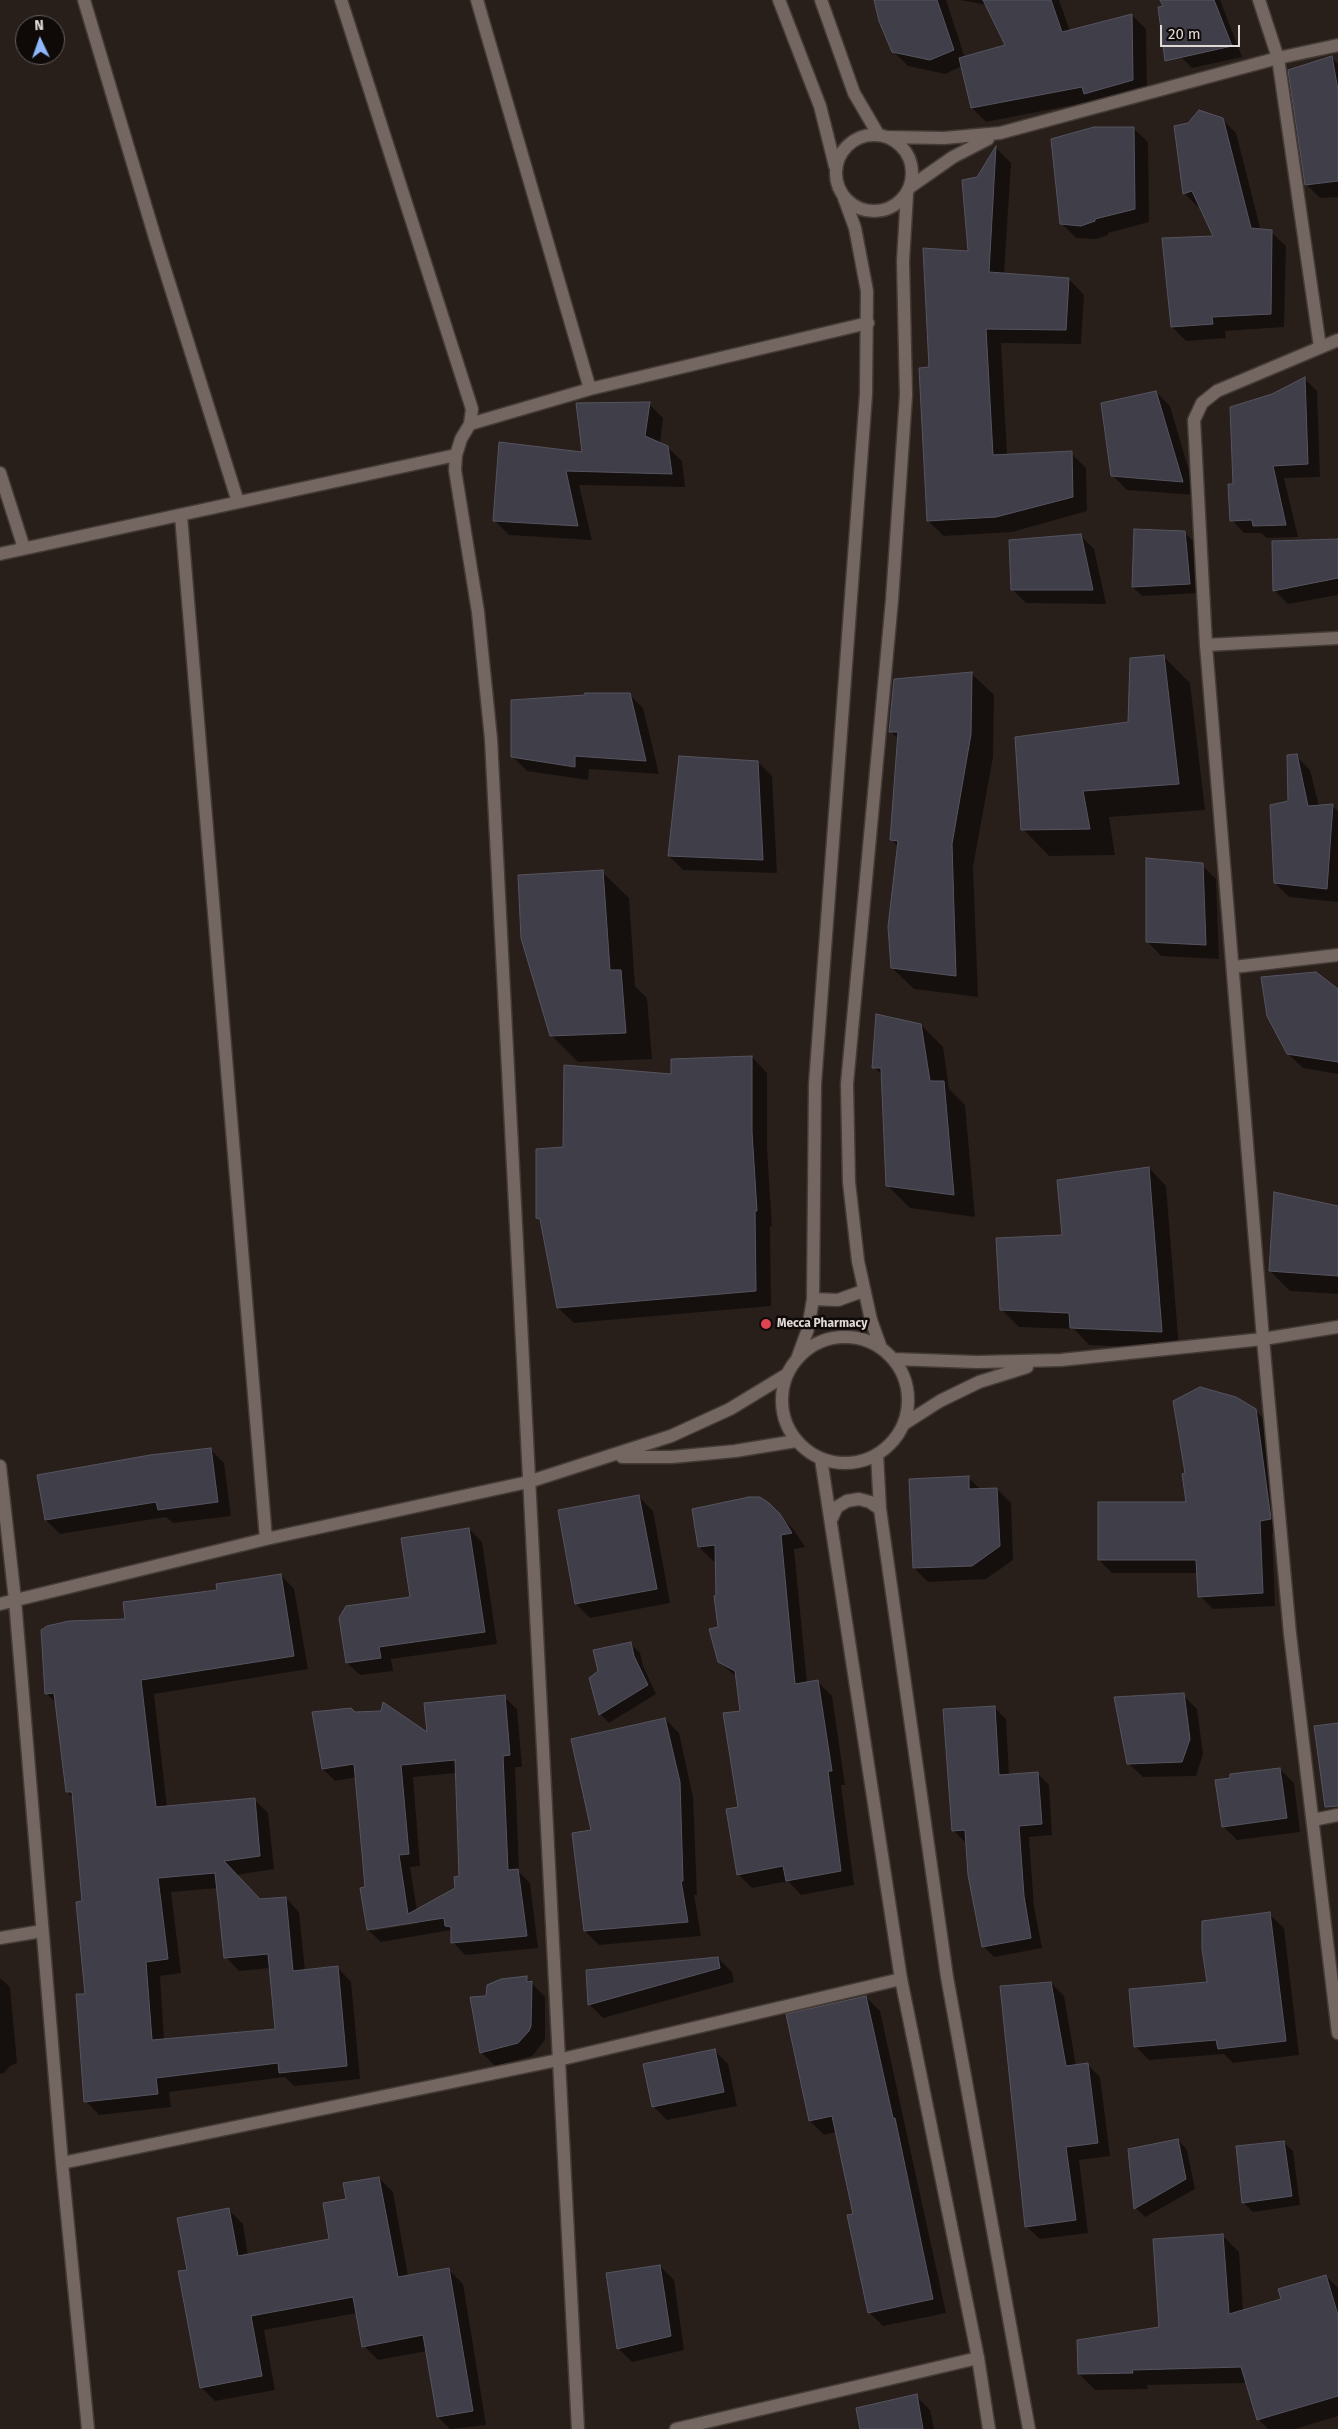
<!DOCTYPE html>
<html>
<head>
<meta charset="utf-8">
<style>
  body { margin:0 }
  #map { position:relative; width:1338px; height:2429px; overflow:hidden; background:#291f1a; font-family:"Fira Sans",sans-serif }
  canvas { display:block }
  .north { position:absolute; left:15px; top:15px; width:50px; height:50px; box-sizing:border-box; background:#0f0a08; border:1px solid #635d5a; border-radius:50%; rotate:357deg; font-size:14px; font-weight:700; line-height:20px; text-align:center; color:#e1d9d6 }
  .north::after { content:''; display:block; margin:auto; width:18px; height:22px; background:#91b8fd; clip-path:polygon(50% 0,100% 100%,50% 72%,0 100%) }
  .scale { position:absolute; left:1160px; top:25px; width:80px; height:22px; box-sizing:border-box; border:2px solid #e1d9d6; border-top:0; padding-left:6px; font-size:15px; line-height:18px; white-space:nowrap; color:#e1d9d6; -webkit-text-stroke:4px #0f0a08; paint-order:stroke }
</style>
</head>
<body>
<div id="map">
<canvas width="1338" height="2429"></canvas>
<div class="north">N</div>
<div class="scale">20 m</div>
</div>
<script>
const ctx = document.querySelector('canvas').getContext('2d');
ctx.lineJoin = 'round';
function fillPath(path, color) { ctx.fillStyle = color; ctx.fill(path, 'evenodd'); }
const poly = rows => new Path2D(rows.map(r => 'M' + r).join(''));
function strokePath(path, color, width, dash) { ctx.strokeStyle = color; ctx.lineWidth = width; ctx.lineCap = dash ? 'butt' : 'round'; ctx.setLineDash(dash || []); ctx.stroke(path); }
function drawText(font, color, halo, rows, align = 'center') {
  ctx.font = font + ' "Fira Sans",sans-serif'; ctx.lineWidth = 5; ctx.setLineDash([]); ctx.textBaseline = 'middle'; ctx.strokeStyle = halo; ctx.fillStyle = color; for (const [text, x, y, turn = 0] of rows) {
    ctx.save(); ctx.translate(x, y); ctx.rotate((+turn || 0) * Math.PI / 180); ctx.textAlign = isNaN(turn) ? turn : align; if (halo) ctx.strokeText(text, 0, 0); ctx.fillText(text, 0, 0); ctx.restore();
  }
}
const shadow = poly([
  [875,0,946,0,965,58,1007,46,987,5,960,0,1059,0,1070,31,1132,15,1146,29,1147,94,1099,107,1093,101,986,122,972,108,962,66,945,74,908,66,893,51],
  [1163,0,1220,0,1242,57,1192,68,1181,57],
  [1331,57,1338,64,1338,197,1320,198,1306,184],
  [1222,119,1236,133,1261,231,1271,232,1286,246,1284,327,1225,331,1226,338,1186,341,1172,327,1215,238,1200,206,1198,207,1184,193],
  [1133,128,1148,142,1149,222,1108,233,1108,235,1096,239,1076,238,1062,224],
  [996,148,1011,163,1004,274,1069,279,1084,295,1081,344,1001,343,1007,455,1071,453,1086,468,1087,511,1012,532,944,536,928,521,930,369,969,252,978,178],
  [1305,379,1317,391,1320,477,1284,478,1298,537,1267,538,1261,533,1244,533,1232,520,1272,395],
  [1156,392,1170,406,1196,495,1127,490,1113,476],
  [649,404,663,418,660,444,667,447,682,461,685,487,579,485,592,540,509,535,495,521],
  [1185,533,1194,542,1198,593,1142,596,1133,587],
  [1080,535,1094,549,1106,604,1026,603,1012,589],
  [1338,540,1338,595,1288,604,1274,590],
  [1163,656,1190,683,1205,810,1109,817,1115,855,1049,856,1023,829,1129,723],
  [972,674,994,695,993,757,973,867,978,997,914,989,892,968,898,847,892,840,899,740,891,732],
  [629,694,643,708,659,774,589,769,588,780,527,771,513,757],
  [1296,756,1310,770,1319,806,1332,806,1338,811,1338,902,1289,897,1275,883],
  [758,762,772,776,777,873,683,870,669,856],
  [1202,865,1216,879,1219,959,1161,956,1147,941],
  [602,872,629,898,635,986,647,998,652,1059,578,1062,551,1035],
  [1338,990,1338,1074,1303,1068,1288,1054],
  [921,1025,943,1047,949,1089,965,1105,975,1217,910,1208,887,1185,883,1076,874,1067],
  [752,1057,767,1073,767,1149,772,1226,770,1226,771,1306,574,1323,558,1308,542,1222,538,1218,673,1076],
  [1149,1168,1166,1186,1179,1349,1089,1345,1074,1329,1019,1327,1001,1309,1063,1236],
  [1338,1208,1338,1294,1290,1291,1270,1271],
  [1255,1410,1268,1423,1283,1532,1272,1533,1275,1606,1213,1609,1200,1596,1198,1573,1112,1573,1099,1560,1188,1503],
  [210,1449,224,1463,231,1516,173,1523,166,1517,60,1534,46,1520],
  [968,1477,981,1490,997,1489,1011,1503,1013,1560,986,1579,928,1582,914,1568],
  [639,1497,653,1511,670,1603,590,1618,576,1604],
  [779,1515,794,1530,805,1547,794,1549,807,1683,818,1682,832,1696,845,1785,841,1785,854,1885,801,1895,788,1881,752,1888,738,1874,742,1712,738,1678,719,1662,716,1560,713,1561,699,1547],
  [469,1529,482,1542,497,1644,391,1659,393,1671,360,1675,347,1663,411,1598],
  [281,1575,294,1589,308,1669,154,1694,167,1808,255,1800,268,1813,274,1869,236,1875,260,1900,286,1898,299,1912,305,1971,338,1968,351,1982,360,2079,294,2086,285,2077,169,2092,171,2107,99,2115,86,2101,86,1995,83,1903,74,1799,67,1792,57,1704,46,1693,127,1620,218,1591],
  [218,1888,226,1957,239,1971,270,1968,276,2030,164,2040,160,1976,181,1973,171,1892],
  [631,1644,640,1653,643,1666,656,1694,609,1723,600,1714],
  [1183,1695,1197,1709,1203,1754,1196,1776,1143,1777,1128,1763],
  [504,1697,517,1709,522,1767,515,1767,519,1872,530,1883,538,1948,465,1955,453,1942,451,1930,381,1942,368,1930,362,1889,366,1888,357,1777,335,1781,323,1769,355,1713,428,1735],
  [456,1773,460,1877,456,1889,417,1911,410,1867,420,1866,413,1777],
  [417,1921,419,1923,372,1931,371,1928],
  [995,1708,1006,1719,1009,1776,1038,1774,1049,1785,1052,1835,1029,1837,1034,1907,1042,1948,994,1957,983,1946,967,1841,965,1842,954,1831],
  [665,1719,679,1733,693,1797,697,1895,694,1895,701,1936,599,1945,585,1931,593,1831],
  [1280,1769,1294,1783,1300,1832,1237,1840,1223,1826],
  [1269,1914,1284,1928,1299,2055,1233,2063,1224,2054,1149,2060,1135,2046,1208,1983],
  [718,1958,732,1972,734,1982,603,2018,589,2004],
  [0,1978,10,1987,17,2063,10,2066,4,2073,0,2074],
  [527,1978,545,1997,545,2040,532,2056,495,2066,481,2052,488,1997],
  [1051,1983,1064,1996,1076,2066,1087,2064,1100,2077,1110,2156,1079,2160,1088,2233,1040,2239,1026,2226],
  [866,1997,880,2011,946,2313,883,2326,869,2312,855,2216,836,2132,824,2135,810,2121],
  [714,2050,728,2064,737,2106,667,2120,653,2106],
  [1178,2140,1187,2150,1195,2189,1145,2217,1136,2208,1130,2150],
  [1283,2142,1293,2151,1300,2205,1253,2212,1244,2203,1237,2147],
  [379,2178,393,2192,408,2276,449,2270,463,2284,486,2425,450,2429,438,2417,427,2351,378,2360,364,2346,357,2313,264,2330,275,2390,215,2401,201,2387,188,2271,229,2210,243,2224,248,2256,331,2240,348,2200],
  [1223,2236,1239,2252,1243,2311,1282,2300,1326,2276,1338,2288,1338,2416,1295,2429,1268,2429,1258,2419,1247,2383,1147,2385,1148,2389,1095,2390,1079,2374,1160,2328],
  [660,2266,674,2280,684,2350,632,2362,618,2348],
  [916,2396,930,2410,934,2429,861,2429]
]);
const building = poly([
  [874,0,937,0,954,50,930,60,892,52,879,21,874,0],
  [983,0,1051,0,1062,32,1132,14,1133,80,1084,94,1082,87,971,108,959,58,1005,45,983,0],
  [1160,0,1214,0,1232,46,1165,61,1158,7,1163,6,1160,0],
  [1332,56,1338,90,1338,181,1305,185,1288,70,1332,56],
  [1199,110,1223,118,1251,228,1272,230,1271,314,1212,317,1213,324,1171,327,1162,238,1213,236,1192,191,1183,194,1174,126,1188,123,1199,110],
  [1094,127,1134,127,1135,209,1095,219,1095,221,1081,226,1060,224,1051,139,1094,127],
  [996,146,989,272,1069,278,1066,330,986,329,993,455,1072,451,1073,497,996,517,927,521,919,368,929,367,923,248,968,251,962,180,977,177,996,146],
  [1305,377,1308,464,1273,466,1286,525,1253,526,1252,520,1230,521,1228,484,1233,484,1230,407,1272,394,1305,377],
  [1156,391,1183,482,1111,476,1101,403,1156,391],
  [650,402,645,436,668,446,672,474,566,471,578,526,493,521,499,442,582,452,576,403,650,402],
  [1134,529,1185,531,1190,584,1132,587,1134,529],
  [1081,534,1093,590,1011,590,1009,540,1081,534],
  [1338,539,1338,578,1273,591,1272,541,1338,539],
  [1164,655,1179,784,1083,791,1090,829,1021,830,1015,737,1128,722,1130,658,1164,655],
  [972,672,971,734,952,844,956,976,891,968,888,927,898,841,890,840,898,732,889,732,894,679,972,672],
  [585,693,630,693,646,761,575,756,575,767,511,757,511,700,585,695,585,693],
  [1297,754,1308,806,1333,804,1327,889,1274,883,1270,805,1288,801,1287,755,1297,754],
  [679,756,758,761,763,860,668,856,679,756],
  [1146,858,1203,863,1206,945,1146,942,1146,858],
  [603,870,610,970,621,970,626,1033,550,1036,521,938,518,875,603,870],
  [1316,972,1338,989,1338,1062,1287,1054,1267,1016,1261,977,1316,972],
  [876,1014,921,1024,930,1081,944,1081,954,1195,886,1186,881,1068,872,1068,876,1014],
  [752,1056,752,1132,757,1211,755,1211,756,1291,557,1308,540,1219,536,1218,536,1149,563,1147,564,1065,671,1074,671,1059,752,1056],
  [1149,1167,1162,1332,1070,1328,1069,1313,1000,1310,996,1238,1062,1235,1057,1180,1149,1167],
  [1274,1192,1338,1206,1338,1276,1269,1271,1274,1192],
  [1200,1387,1236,1397,1256,1409,1271,1519,1260,1521,1263,1593,1198,1597,1196,1560,1098,1560,1098,1502,1186,1502,1182,1474,1185,1473,1173,1401,1200,1387],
  [211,1448,218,1502,158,1510,156,1502,45,1520,37,1475,150,1455,211,1448],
  [969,1476,969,1489,997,1488,1000,1546,972,1566,913,1568,909,1479,969,1476],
  [639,1495,657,1589,575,1604,558,1510,639,1495],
  [749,1497,760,1497,769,1503,780,1514,792,1533,781,1535,795,1684,818,1680,832,1771,828,1771,841,1871,786,1881,783,1866,737,1875,726,1809,738,1807,723,1713,740,1711,735,1671,718,1662,709,1629,718,1627,714,1596,716,1595,715,1545,698,1547,692,1509,749,1497],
  [469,1528,485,1632,379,1647,381,1658,346,1663,339,1618,346,1606,410,1597,401,1538,469,1528],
  [281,1574,294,1656,141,1680,156,1807,255,1798,260,1856,224,1861,260,1899,286,1897,293,1971,338,1966,347,2066,279,2073,278,2063,156,2078,158,2094,84,2102,76,1994,85,1994,76,1902,82,1901,72,1792,66,1792,54,1693,45,1694,41,1630,47,1626,69,1621,125,1619,123,1602,217,1590,216,1584,281,1574],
  [215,1873,224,1958,268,1954,275,2029,152,2040,146,1962,168,1959,158,1878,215,1873],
  [631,1642,634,1656,648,1685,599,1715,589,1678,598,1671,593,1650,631,1642],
  [1184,1693,1190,1739,1182,1762,1127,1764,1114,1697,1184,1693],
  [505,1695,510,1755,503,1756,508,1870,518,1869,527,1936,451,1943,451,1927,445,1926,444,1918,367,1930,360,1888,365,1887,354,1764,322,1769,312,1712,351,1708,355,1712,381,1711,383,1702,427,1732,424,1703,505,1695],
  [455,1760,459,1876,454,1877,455,1888,408,1914,399,1855,409,1854,401,1765,455,1760],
  [995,1706,999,1775,1038,1772,1042,1824,1019,1826,1024,1896,1031,1938,982,1947,968,1875,965,1830,952,1831,943,1709,995,1706],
  [665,1718,680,1782,683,1881,681,1881,688,1922,584,1931,572,1833,591,1830,571,1739,665,1718],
  [1338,1723,1338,1806,1325,1807,1314,1726,1338,1723],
  [1280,1768,1287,1818,1222,1827,1215,1780,1230,1778,1230,1774,1280,1768],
  [1270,1912,1286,2041,1218,2049,1216,2040,1134,2047,1129,1989,1207,1982,1202,1949,1202,1921,1270,1912],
  [718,1957,720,1968,588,2005,586,1970,718,1957],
  [527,1976,527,1982,532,1981,531,2026,529,2031,518,2043,480,2053,470,1997,486,1996,487,1985,501,1979,527,1976],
  [1051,1982,1066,2066,1088,2063,1098,2143,1066,2147,1076,2220,1025,2227,1000,1986,1051,1982],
  [866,1996,893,2118,895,2118,933,2299,868,2313,847,2215,853,2214,832,2116,809,2121,786,2014,866,1996],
  [715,2049,724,2092,652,2107,643,2064,715,2049],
  [1178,2139,1186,2179,1134,2209,1128,2149,1178,2139],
  [1284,2141,1292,2196,1242,2203,1236,2146,1284,2141],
  [379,2177,398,2277,449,2268,473,2411,437,2417,423,2335,362,2347,353,2297,251,2316,262,2376,200,2388,178,2271,187,2270,177,2218,229,2208,238,2256,329,2239,323,2203,346,2199,343,2183,379,2177],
  [1223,2234,1229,2314,1281,2299,1278,2289,1326,2275,1338,2315,1338,2396,1257,2420,1241,2367,1132,2370,1133,2373,1078,2374,1077,2340,1159,2327,1153,2239,1223,2234],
  [660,2265,671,2336,617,2349,606,2273,660,2265],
  [917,2394,923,2429,860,2429,856,2408,917,2394]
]);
const street = poly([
  [84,0,156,241,238,502],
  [341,0,472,409,470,424,461,439,456,455,455,470,478,612,491,739,578,2429],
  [477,0,590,389],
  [1259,0,1278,58,1320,347],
  [1338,340,1217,391,1202,403,1194,420,1206,645,1263,1339,1290,1634,1338,2033],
  [470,424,590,389,868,323],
  [0,473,24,548],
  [181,516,266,1539],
  [0,554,456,455],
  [1206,645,1338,638],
  [1234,967,1338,955],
  [622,1457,672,1457,735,1451,796,1441],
  [0,1466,15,1600,62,2163,88,2429],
  [0,1604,266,1539,528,1482,671,1436,730,1409,786,1375],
  [1313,1820,1338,1815],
  [0,1938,42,1931],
  [62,2163,558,2060,901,1979],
  [676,2429,978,2358]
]);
const secondary = poly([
  [779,0,820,106,835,166],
  [821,0,854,93,878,134],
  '836 173a38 38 0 1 1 76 0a38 38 0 1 1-76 0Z',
  [887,137,944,138,1000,133,1278,58,1338,45],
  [910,187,953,157,988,139],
  [813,1299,838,1300,863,1291],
  '782 1400a63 63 0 1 1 126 0a63 63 0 1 1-126 0Z',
  [881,1348,871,1320,858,1261,849,1182,847,1084,892,600,906,395,903,261,907,194],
  [797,1359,808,1329,813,1299,815,1084,866,394,867,291,855,228,844,198],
  [893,1359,977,1362,1061,1360,1263,1339,1338,1327],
  [904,1424,940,1401,979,1382,1027,1367],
  [877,1454,880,1509,947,1977,1029,2429],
  [821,1459,901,1979,978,2358,989,2429],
  [832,1518,837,1507,847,1501,859,1499,870,1502,880,1509]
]);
const markers = [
  [766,1324,6,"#e0444e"]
];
const poiNames = [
  ["Mecca Pharmacy",777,1324]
];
fillPath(shadow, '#0007');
fillPath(building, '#3f3e49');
strokePath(building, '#555460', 1);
strokePath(street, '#443b37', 15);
strokePath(secondary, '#443b37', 15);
strokePath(street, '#746761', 12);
strokePath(secondary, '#746761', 12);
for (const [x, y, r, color] of markers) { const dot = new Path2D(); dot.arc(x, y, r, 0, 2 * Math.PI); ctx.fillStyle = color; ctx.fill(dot); strokePath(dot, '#0f0a08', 2); }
drawText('bold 12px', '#e1d9d6', '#0f0a08', poiNames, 'left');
</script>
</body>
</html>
